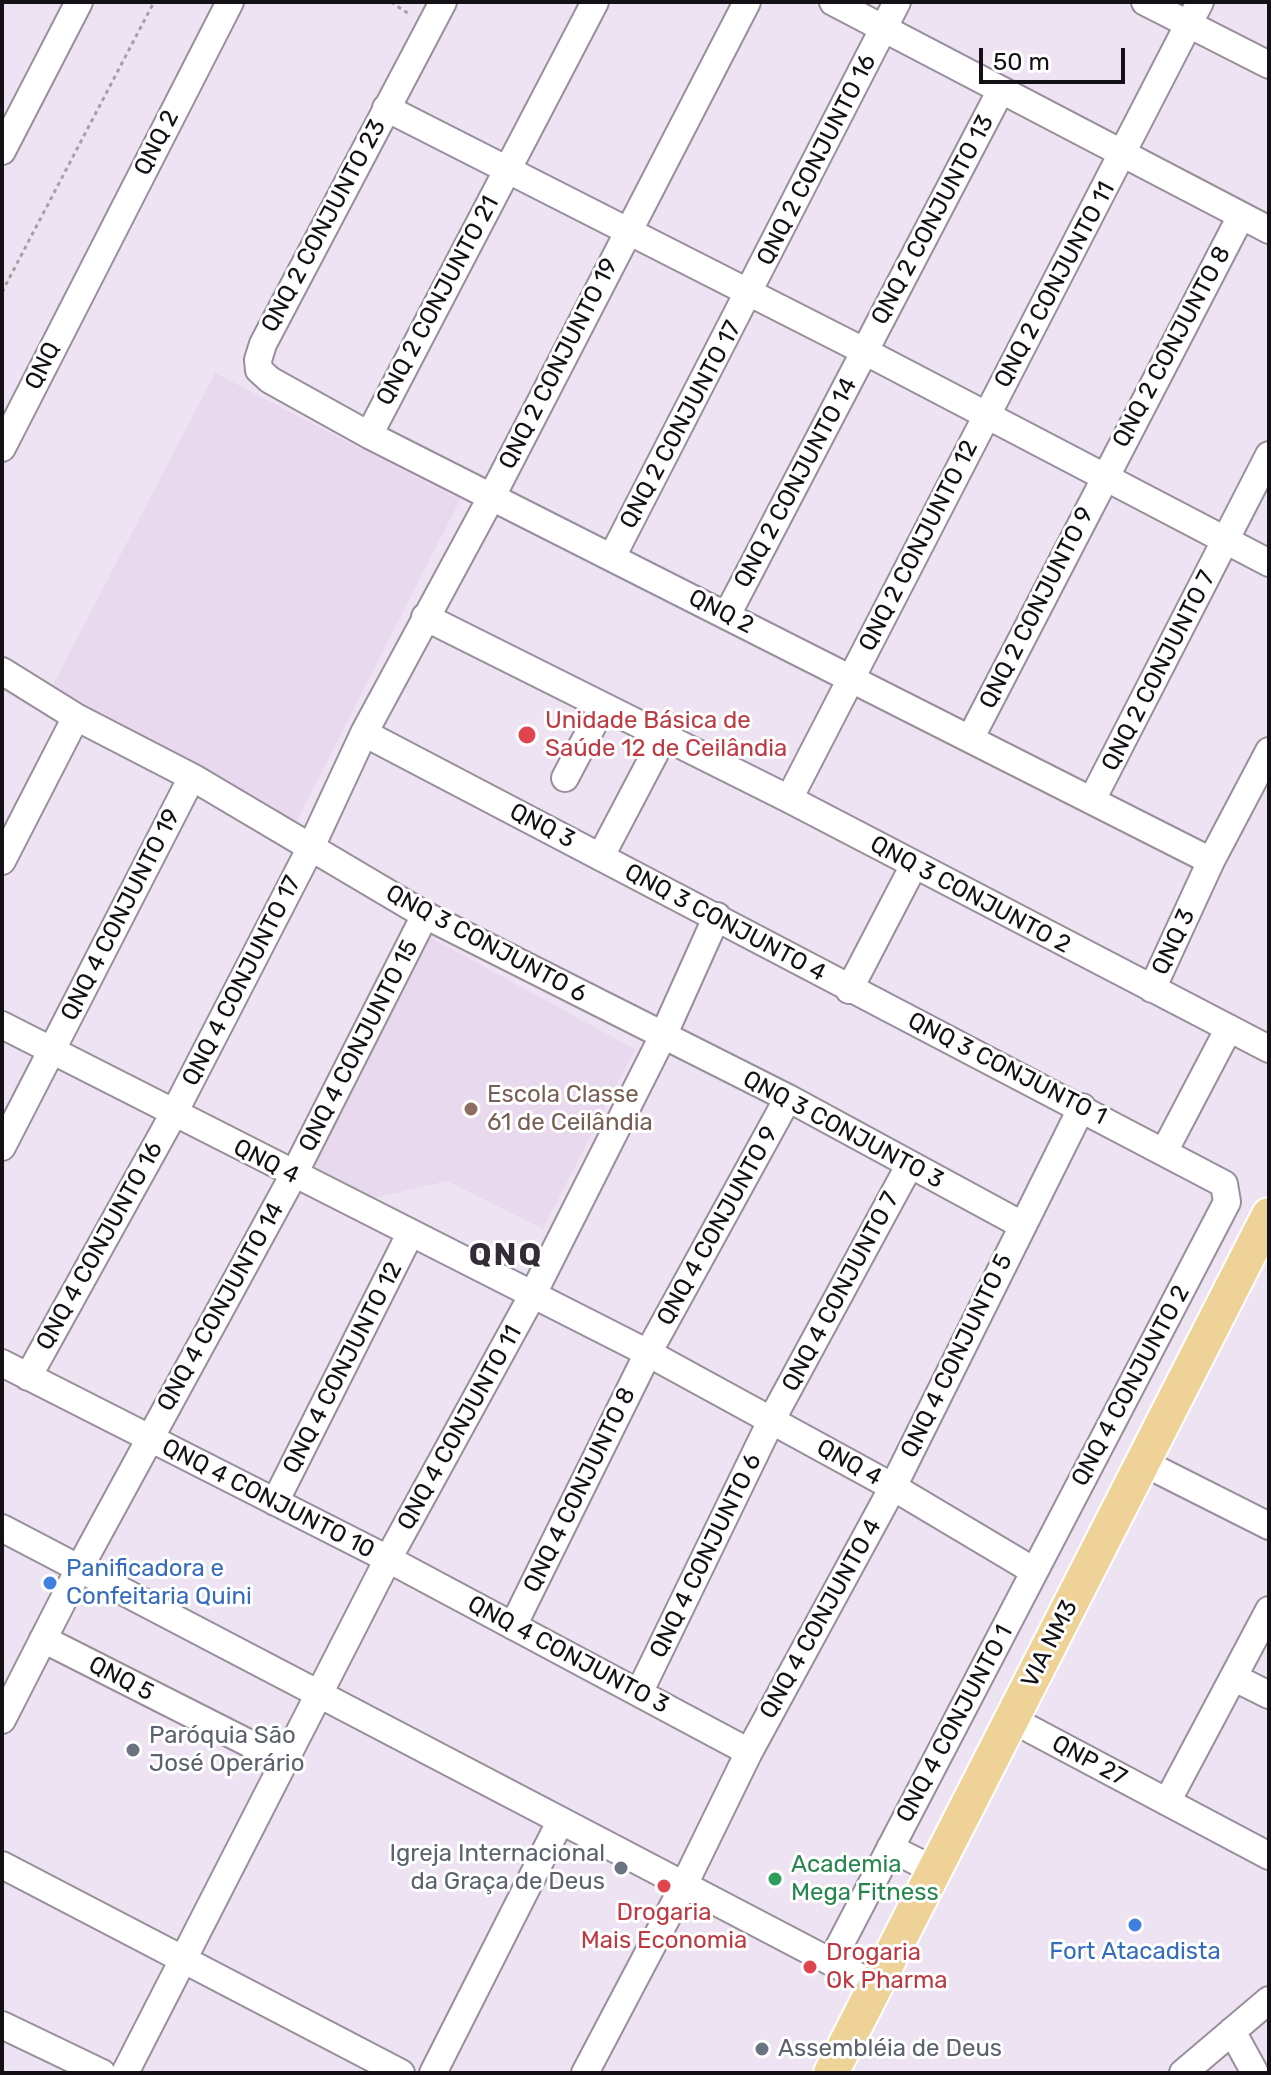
<!DOCTYPE html>
<html>
<head>
<meta charset="utf-8">
<style>
  body { margin:0 }
  #map { position:relative; width:1271px; height:2075px; overflow:hidden; background:#eee3f2; font-family:Rubik,sans-serif }
  canvas { display:block }
  .frame { position:absolute; inset:0; border:4px solid #141116; pointer-events:none }
  .scale { position:absolute; left:979px; top:48px; width:146px; height:36px; box-sizing:border-box; border:4px solid #141116; border-top:0; padding-left:10px; font-size:24px; line-height:28px; white-space:nowrap; color:#141116; -webkit-text-stroke:6px #fff; paint-order:stroke }
</style>
</head>
<body>
<div id="map">
<canvas width="1271" height="2075"></canvas>
<div class="frame"></div>
<div class="scale">50 m</div>
</div>
<script>
const ctx = document.querySelector('canvas').getContext('2d');
ctx.lineJoin = 'round';
function fillPath(path, color) { ctx.fillStyle = color; ctx.fill(path, 'evenodd'); }
const poly = rows => new Path2D(rows.map(r => 'M' + r).join(''));
function strokePath(path, color, width, dash) { ctx.strokeStyle = color; ctx.lineWidth = width; ctx.lineCap = dash ? 'butt' : 'round'; ctx.setLineDash(dash || []); ctx.stroke(path); }
function drawText(font, color, halo, rows, align = 'center') {
  ctx.font = font + ' Rubik,sans-serif'; ctx.lineWidth = 6; ctx.setLineDash([]); ctx.textBaseline = 'middle'; ctx.strokeStyle = halo; ctx.fillStyle = color; for (const [text, x, y, turn = 0] of rows) {
    ctx.save(); ctx.translate(x, y); ctx.rotate((+turn || 0) * Math.PI / 180); ctx.textAlign = isNaN(turn) ? turn : align; if (halo) ctx.strokeText(text, 0, 0); ctx.fillText(text, 0, 0); ctx.restore();
  }
}
const built = poly([
  [215,373,460,500,291,832,44,702],
  [424,934,635,1049,543,1229,447,1181,363,1201,307,1169]
]);
const path = poly([
  [391,2,409,14],
  [2,292,154,2]
]);
const minor = poly([
  [443,2,263,344,258,360,259,370,270,380,369,435,1211,861],
  [833,2,1269,230],
  [1145,2,1269,65],
  [386,108,864,351,1269,563],
  [2,151,79,2],
  [369,435,595,2],
  [2,448,230,2],
  [612,557,897,2],
  [727,615,1001,90],
  [425,617,789,799,1269,1049],
  [2,671,76,717,192,777,425,915,788,1098,1022,1225],
  [364,733,1224,1184,1227,1202,831,1962],
  [970,739,1241,216],
  [565,778,603,706],
  [789,799,1200,2],
  [1092,800,1269,455],
  [601,856,664,736],
  [2,861,76,717],
  [1152,989,1211,861,1269,751],
  [849,990,914,865],
  [2,1025,648,1353,893,1487,1034,1571],
  [2,1147,192,777],
  [1165,1150,1229,1028],
  [2,1363,388,1559,749,1752],
  [28,1377,173,1115,311,847,364,733,492,496,747,2],
  [1142,1462,1269,1526],
  [275,1502,410,1234],
  [2,1528,875,1985],
  [513,1626,648,1353,788,1098],
  [43,1639,284,1761],
  [1235,1678,1269,1695],
  [639,1693,772,1419,909,1166],
  [1011,1719,1269,1856],
  [2,1720,79,1569,293,1176,425,915],
  [1167,1802,1269,1610],
  [890,1848,934,1870],
  [2,1865,401,2073],
  [2,2025,102,2073],
  [1232,2031,1255,2073],
  [125,2073,388,1559,532,1296,663,1036,717,916],
  [433,2073,560,1822],
  [585,2073,683,1887,749,1752,893,1487,1082,1107],
  [1183,2073,1269,2000]
]);
const major = poly([
  [831,2073,1269,1215]
]);
const markers = [
  [527,735,10,"#e0444e"],
  [471,1109,8,"#8d6e63"],
  [50,1583,8,"#3f7fe0"],
  [133,1750,8,"#6b7280"],
  [621,1868,8,"#6b7280"],
  [775,1879,8,"#2e9e5b"],
  [664,1886,8,"#e0444e"],
  [1135,1925,8,"#3f7fe0"],
  [810,1967,8,"#e0444e"],
  [762,2049,8,"#6b7280"]
];
const streetNames = [
  ["QNQ 2",157,143,-63],
  ["QNQ 2 CONJUNTO 16",817,160,-63],
  ["QNQ 2 CONJUNTO 13",933,220,-62],
  ["QNQ 2 CONJUNTO 23",324,226,-62],
  ["QNQ 2 CONJUNTO 11",1055,285,-62],
  ["QNQ 2 CONJUNTO 21",438,301,-62],
  ["QNQ 2 CONJUNTO 8",1172,347,-62],
  ["QNQ 2 CONJUNTO 19",559,364,-63],
  ["QNQ",43,366,-64],
  ["QNQ 2 CONJUNTO 17",681,425,-62],
  ["QNQ 2 CONJUNTO 14",796,483,-62],
  ["QNQ 2 CONJUNTO 12",919,546,-63],
  ["QNQ 2 CONJUNTO 9",1037,608,-63],
  ["QNQ 2",721,612,27],
  ["QNQ 2 CONJUNTO 7",1159,671,-63],
  ["QNQ 3",542,826,27],
  ["QNQ 3 CONJUNTO 2",970,895,28],
  ["QNQ 4 CONJUNTO 19",121,915,-63],
  ["QNQ 3 CONJUNTO 4",725,923,28],
  ["QNQ 3",1174,942,-65],
  ["QNQ 3 CONJUNTO 6",486,944,28],
  ["QNQ 4 CONJUNTO 17",242,981,-63],
  ["QNQ 4 CONJUNTO 15",359,1046,-63],
  ["QNQ 3 CONJUNTO 1",1007,1069,27],
  ["QNQ 3 CONJUNTO 3",843,1130,28],
  ["QNQ 4",266,1162,27],
  ["QNQ 4 CONJUNTO 9",718,1226,-61],
  ["QNQ 4 CONJUNTO 16",100,1246,-61],
  ["QNQ 4 CONJUNTO 7",841,1292,-62],
  ["QNQ 4 CONJUNTO 14",221,1307,-61],
  ["QNQ 4 CONJUNTO 5",957,1356,-64],
  ["QNQ 4 CONJUNTO 12",343,1368,-63],
  ["QNQ 4 CONJUNTO 2",1131,1386,-62],
  ["QNQ 4 CONJUNTO 11",460,1428,-61],
  ["QNQ 4",849,1463,29],
  ["QNQ 4 CONJUNTO 8",580,1490,-64],
  ["QNQ 4 CONJUNTO 10",268,1499,27],
  ["QNQ 4 CONJUNTO 6",706,1556,-64],
  ["QNQ 4 CONJUNTO 4",821,1619,-61],
  ["VIA NM3",1050,1644,-63],
  ["QNQ 4 CONJUNTO 3",568,1655,28],
  ["QNQ 5",121,1679,27],
  ["QNQ 4 CONJUNTO 1",955,1724,-62],
  ["QNP 27",1089,1761,28]
];
const healthNames = [
  ["Unidade Básica de",545,721],
  ["Saúde 12 de Ceilândia",545,749],
  ["Drogaria",664,1913,"center"],
  ["Mais Economia",664,1941,"center"],
  ["Drogaria",826,1953],
  ["Ok Pharma",826,1981]
];
const educationNames = [
  ["Escola Classe",487,1095],
  ["61 de Ceilândia",487,1123]
];
const shopNames = [
  ["Panificadora e",66,1569],
  ["Confeitaria Quini",66,1597],
  ["Fort Atacadista",1135,1952,"center"]
];
const worshipNames = [
  ["Paróquia São",149,1736],
  ["José Operário",149,1764],
  ["Igreja Internacional",605,1854,"right"],
  ["da Graça de Deus",605,1882,"right"],
  ["Assembléia de Deus",778,2049]
];
const leisureNames = [
  ["Academia",791,1865],
  ["Mega Fitness",791,1893]
];
const districtNames = [
  ["QNQ",506,1256]
];
fillPath(built, '#e9d9ef');
strokePath(minor, '#998f9c', 30);
strokePath(major, '#fff', 38);
strokePath(path, '#a69ea9', 3, [4, 4]);
strokePath(minor, '#fff', 26);
strokePath(major, '#eed297', 34);
for (const [x, y, r, color] of markers) { const dot = new Path2D(); dot.arc(x, y, r, 0, 2 * Math.PI); ctx.fillStyle = color; ctx.fill(dot); strokePath(dot, '#fff', 3); }
drawText('24px', '#141116', '#fff', streetNames);
drawText('24px', '#be3a42', '#fff', healthNames, 'left');
drawText('24px', '#785e54', '#fff', educationNames, 'left');
drawText('24px', '#366cbe', '#fff', shopNames, 'left');
drawText('24px', '#5b616d', '#fff', worshipNames, 'left');
drawText('24px', '#27864d', '#fff', leisureNames, 'left');
ctx.letterSpacing = '2px';
drawText('bold 32px', '#332b36', '#fff', districtNames);
ctx.letterSpacing = '0px';
</script>
</body>
</html>
